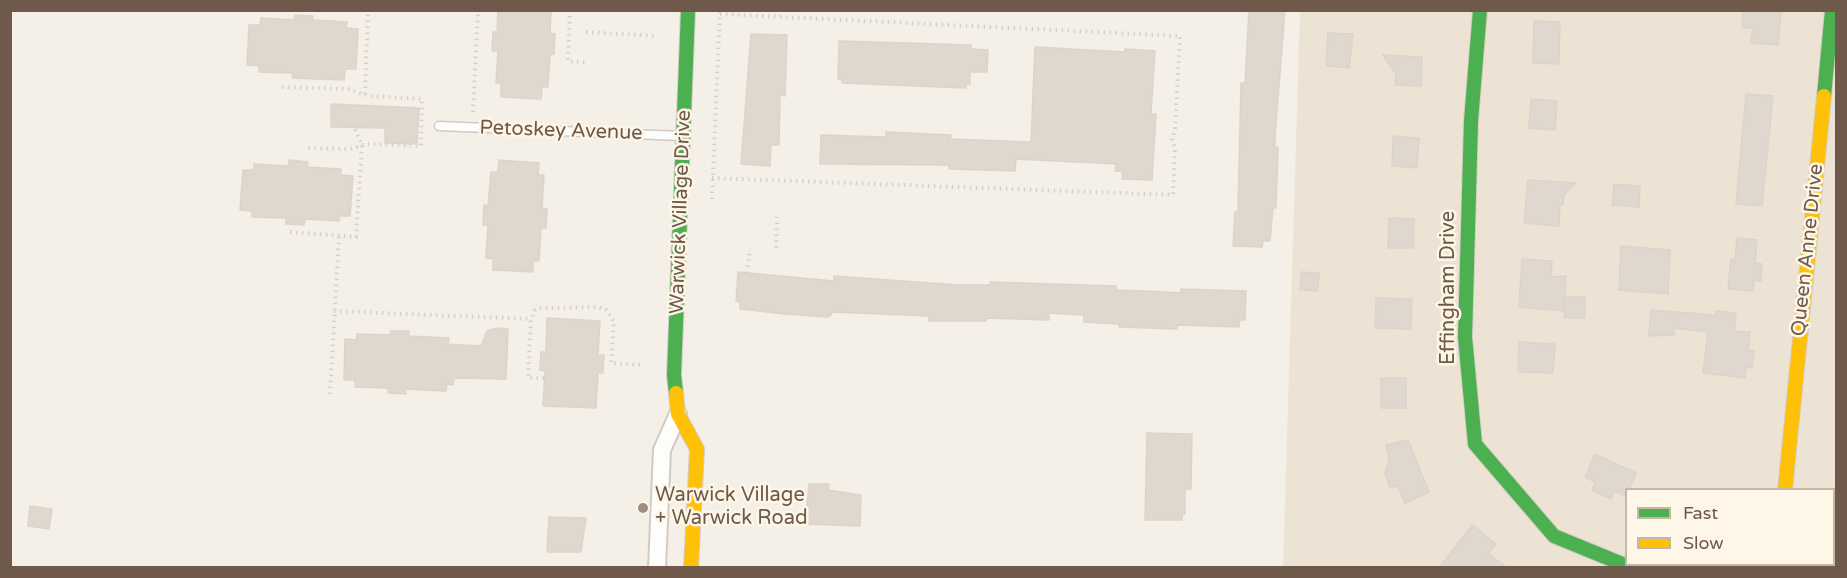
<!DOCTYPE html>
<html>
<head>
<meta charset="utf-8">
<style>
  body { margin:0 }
  #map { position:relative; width:1847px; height:578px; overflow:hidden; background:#f4f0e7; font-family:"Varela Round",sans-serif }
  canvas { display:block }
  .frame { position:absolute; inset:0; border:12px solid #6f594a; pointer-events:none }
  .legend { position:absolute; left:1625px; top:488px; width:210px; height:78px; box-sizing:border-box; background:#fef6e7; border:2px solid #c5b7a8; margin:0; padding:8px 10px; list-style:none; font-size:18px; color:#6f594a }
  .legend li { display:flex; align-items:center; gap:12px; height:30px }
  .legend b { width:30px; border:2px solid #c5b7a8 }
</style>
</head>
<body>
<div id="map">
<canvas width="1847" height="578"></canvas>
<div class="frame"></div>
<ul class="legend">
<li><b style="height:8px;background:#4caf50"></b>Fast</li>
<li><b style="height:8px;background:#ffc107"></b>Slow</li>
</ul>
</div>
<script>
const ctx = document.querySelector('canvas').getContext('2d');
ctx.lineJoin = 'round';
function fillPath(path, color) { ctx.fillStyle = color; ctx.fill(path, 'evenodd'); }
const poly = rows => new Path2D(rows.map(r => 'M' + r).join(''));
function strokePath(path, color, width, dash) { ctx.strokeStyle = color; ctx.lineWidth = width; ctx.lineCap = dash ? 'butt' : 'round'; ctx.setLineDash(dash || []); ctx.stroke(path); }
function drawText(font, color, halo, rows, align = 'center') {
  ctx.font = font + ' "Varela Round",sans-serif'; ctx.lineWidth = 5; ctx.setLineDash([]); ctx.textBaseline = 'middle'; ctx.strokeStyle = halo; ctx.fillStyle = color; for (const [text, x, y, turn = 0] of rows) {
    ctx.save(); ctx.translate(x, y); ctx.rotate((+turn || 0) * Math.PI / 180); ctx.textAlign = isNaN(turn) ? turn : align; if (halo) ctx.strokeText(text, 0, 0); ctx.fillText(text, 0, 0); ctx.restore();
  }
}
const residential = poly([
  [1300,11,1836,11,1836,567,1283,567],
  [1626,490,1834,490,1834,564,1626,564]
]);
const building = poly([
  [498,10,551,10,550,34,555,34,554,54,550,54,548,87,542,87,541,99,501,97,501,83,496,83,498,51,492,51,493,32,497,32,498,10],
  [1249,10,1285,10,1275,135,1275,147,1278,148,1276,208,1273,208,1270,241,1263,241,1262,247,1233,246,1235,212,1238,212,1241,83,1245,83,1249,10],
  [1743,10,1781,10,1778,45,1751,43,1753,28,1742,28,1743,10],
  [295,15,313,16,313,20,347,22,346,28,358,29,356,69,345,69,344,80,292,78,293,73,259,72,259,66,247,65,249,25,260,25,261,18,294,20,295,15],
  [1534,21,1560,22,1559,64,1533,63,1534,21],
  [1328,33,1353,34,1349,68,1326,66,1328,33],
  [751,34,787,35,785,96,780,95,779,145,771,145,770,166,741,164,751,34],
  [839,41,971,45,971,49,988,50,987,72,970,72,970,84,966,84,966,88,842,83,842,80,838,79,839,41],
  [1035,47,1125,52,1125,49,1155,51,1151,114,1156,114,1152,180,1122,179,1123,172,1115,171,1116,164,1016,159,1015,171,949,169,949,165,820,164,821,135,886,137,886,132,951,135,950,139,1031,142,1035,47],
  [1383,55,1422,57,1421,86,1395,85,1396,74,1383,55],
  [1746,94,1773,96,1762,206,1736,204,1746,94],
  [1531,99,1557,101,1555,130,1529,128,1531,99],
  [331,104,419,108,417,144,385,143,385,128,331,127,331,104],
  [1393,136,1419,138,1417,168,1392,166,1393,136],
  [289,160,308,162,307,167,341,169,341,175,353,176,350,216,339,216,339,221,305,219,304,225,286,224,286,218,252,217,252,211,240,210,243,170,254,170,254,164,289,166,289,160],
  [499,160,539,163,538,175,544,175,542,208,547,209,546,228,541,228,539,261,533,261,533,272,493,270,493,259,486,258,488,225,483,225,484,205,488,206,491,172,498,172,499,160],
  [1528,180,1576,183,1564,195,1563,205,1560,205,1559,226,1524,223,1528,180],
  [1614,184,1640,186,1639,207,1612,205,1614,184],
  [1389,218,1414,219,1413,248,1388,248,1389,218],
  [1737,238,1757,240,1755,263,1762,264,1761,281,1754,280,1753,291,1728,289,1731,259,1735,260,1737,238],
  [1621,246,1670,250,1668,294,1619,290,1621,246],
  [1522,259,1552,261,1551,277,1566,276,1564,311,1519,307,1522,259],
  [738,272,834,281,834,276,958,285,990,285,990,282,1116,286,1116,290,1166,292,1181,293,1181,289,1246,291,1245,320,1240,320,1239,327,1177,325,1177,329,1119,327,1119,324,1084,322,1084,315,1049,313,1049,320,986,318,986,321,929,321,929,316,833,312,829,317,785,314,740,309,740,302,736,301,738,272],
  [1301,272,1319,273,1318,291,1300,290,1301,272],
  [1565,297,1585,297,1585,318,1564,318,1565,297],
  [1376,298,1412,299,1411,329,1375,328,1376,298],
  [1651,310,1715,315,1716,311,1736,313,1734,331,1750,332,1748,350,1754,351,1752,368,1746,367,1745,378,1703,373,1708,332,1674,328,1674,335,1649,336,1651,310],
  [547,318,600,321,598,355,604,355,603,373,598,373,596,408,543,406,545,371,540,370,541,352,546,352,547,318],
  [497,328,508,329,506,379,454,378,453,385,447,384,446,391,406,389,406,394,388,393,388,388,355,387,355,380,344,380,345,339,356,340,357,334,390,335,391,331,409,331,409,336,449,338,448,344,481,346,487,331,497,328],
  [1519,342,1555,344,1553,373,1518,372,1519,342],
  [1381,378,1406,378,1406,408,1381,408,1381,378],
  [1147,433,1192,434,1191,489,1185,489,1185,514,1182,514,1182,520,1145,520,1147,433],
  [1408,440,1429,492,1405,503,1397,485,1390,488,1385,473,1389,458,1386,445,1408,440],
  [1595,454,1636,473,1629,489,1626,489,1626,496,1615,491,1611,499,1592,490,1595,482,1585,477,1595,454],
  [809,484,829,484,828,490,861,495,860,526,805,524,809,484],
  [30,506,52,509,49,529,28,526,30,506],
  [549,517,586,518,581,552,547,552,549,517],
  [1472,525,1496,544,1488,553,1506,567,1440,567,1472,525]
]);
const path = poly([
  [570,10,568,61,585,62],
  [720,14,1180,36,1175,130,1172,138,1175,149,1173,195],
  [586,32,658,36],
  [282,87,348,89,369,96,422,99,421,146,366,144,350,149,305,148],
  [365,94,368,10],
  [473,112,478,10],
  [712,178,1174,195],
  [712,199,720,10],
  [290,232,356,237,362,145,354,127],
  [776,248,777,217],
  [747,273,750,249],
  [334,311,531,319],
  [544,378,528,378,531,319,535,310,541,308,598,307,606,310,614,321,611,363,644,365],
  [330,394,339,236]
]);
const lane = poly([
  [439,126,681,136]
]);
const street = poly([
  [657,568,662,450,678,414],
  [1777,568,1777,564]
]);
const fast = poly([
  [1480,10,1471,121,1465,337,1475,444,1554,536,1632,568],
  [1824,96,1832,10],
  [676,393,674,375,688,10]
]);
const slow = poly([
  [676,393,678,414,697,449,691,568],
  [1785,490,1824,96]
]);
const markers = [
  [643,508,6,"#9e8e81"]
];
const streetNames = [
  ["Petoskey Avenue",561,131,2],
  ["Warwick Village Drive",681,212,-88],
  ["Queen Anne Drive",1808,250,-84],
  ["Effingham Drive",1449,288,-90]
];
const poiNames = [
  ["Warwick Village",655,496],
  ["+ Warwick Road",655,519]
];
fillPath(residential, '#ede3d4');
fillPath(building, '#e0d8cf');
strokePath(building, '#ddd3ca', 1.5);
strokePath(lane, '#d2cbc3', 11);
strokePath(street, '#d2cbc3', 20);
strokePath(fast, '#d4cdc4', 16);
strokePath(slow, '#d4cdc4', 16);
strokePath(path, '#d6cfca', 4, [1.5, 4.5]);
strokePath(lane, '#fdfdfb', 8);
strokePath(street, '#fdfdfb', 16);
strokePath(fast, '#4caf50', 14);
strokePath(slow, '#ffc107', 14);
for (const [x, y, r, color] of markers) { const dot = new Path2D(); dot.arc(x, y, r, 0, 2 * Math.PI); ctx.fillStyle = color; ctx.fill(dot); strokePath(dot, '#fef6e7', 2); }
drawText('20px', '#6f594a', '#fef6e7', streetNames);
drawText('20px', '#6f594a', '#fef6e7', poiNames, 'left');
</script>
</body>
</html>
